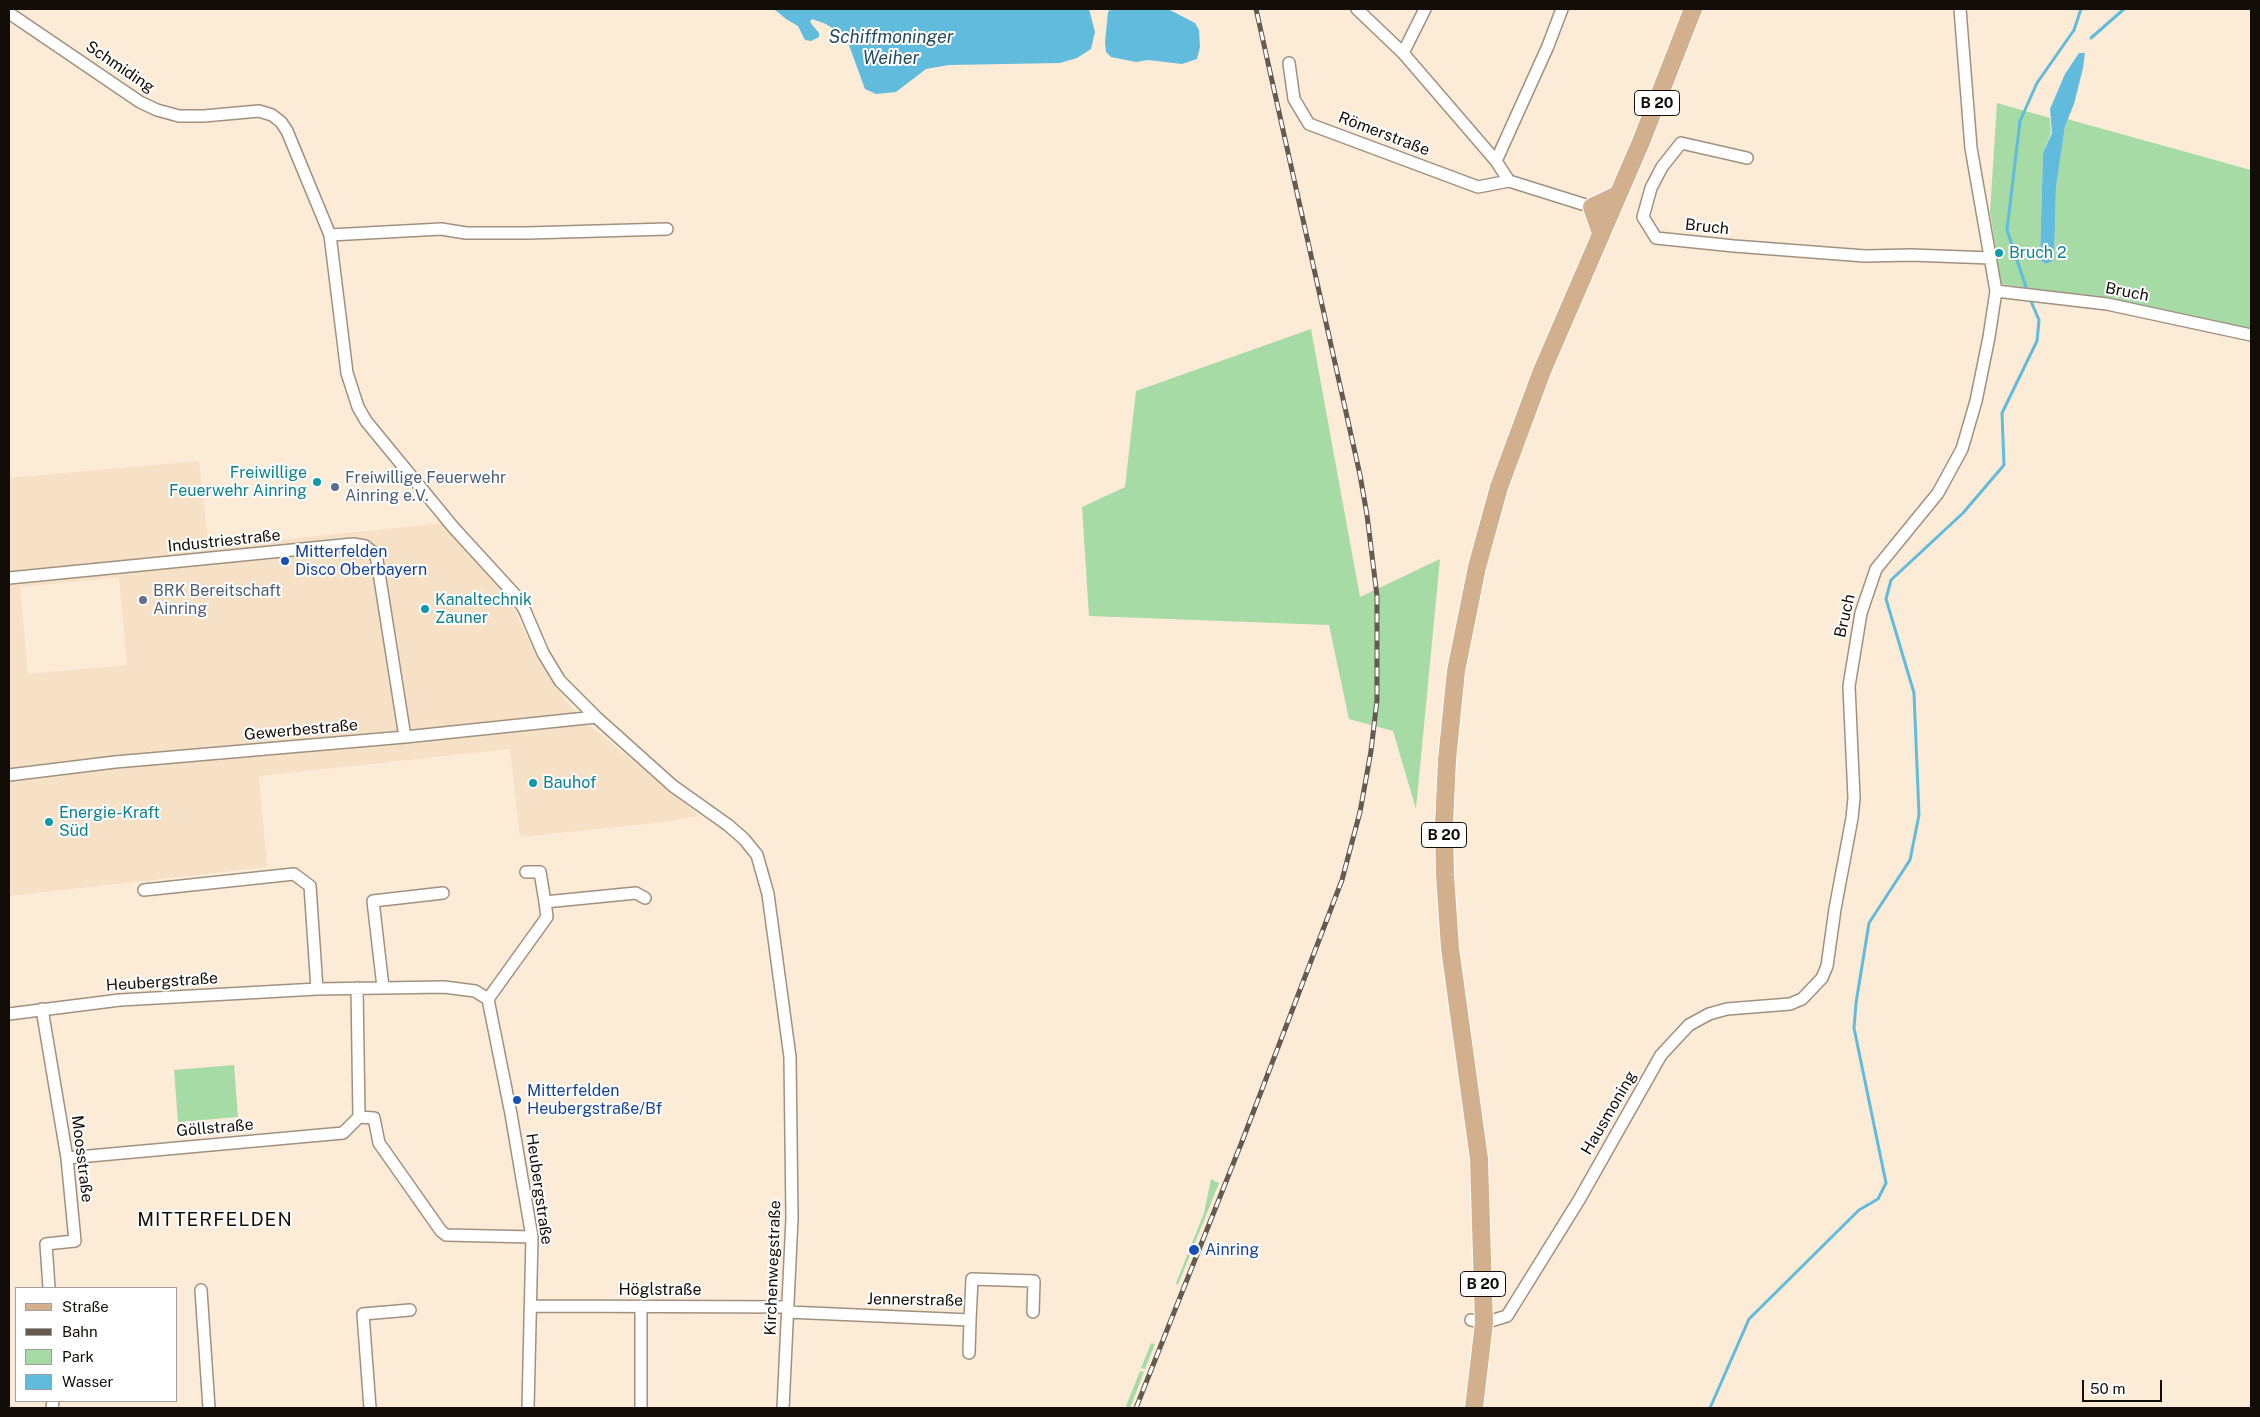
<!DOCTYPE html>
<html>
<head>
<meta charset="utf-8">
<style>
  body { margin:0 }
  #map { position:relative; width:2260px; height:1417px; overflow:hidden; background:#fcebd7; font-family:"Public Sans",sans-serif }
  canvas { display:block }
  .frame { position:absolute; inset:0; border:10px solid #130d07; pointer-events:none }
  .legend { position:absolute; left:15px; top:1287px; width:162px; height:115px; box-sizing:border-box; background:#fff; border:1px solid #a19e9c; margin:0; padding:6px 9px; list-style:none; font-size:15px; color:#130d07 }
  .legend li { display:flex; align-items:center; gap:10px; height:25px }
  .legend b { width:25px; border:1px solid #a19e9c }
  .scale { position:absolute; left:2082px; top:1380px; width:80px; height:22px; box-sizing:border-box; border:2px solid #130d07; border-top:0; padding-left:6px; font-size:15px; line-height:18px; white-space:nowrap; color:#130d07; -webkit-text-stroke:4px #fff; paint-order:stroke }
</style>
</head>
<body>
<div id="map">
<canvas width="2260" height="1417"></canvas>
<div class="frame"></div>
<ul class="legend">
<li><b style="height:6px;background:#d2b08d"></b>Straße</li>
<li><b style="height:6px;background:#645a4f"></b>Bahn</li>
<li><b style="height:14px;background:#a6dba5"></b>Park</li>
<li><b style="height:14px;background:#61bbdd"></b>Wasser</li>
</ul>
<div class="scale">50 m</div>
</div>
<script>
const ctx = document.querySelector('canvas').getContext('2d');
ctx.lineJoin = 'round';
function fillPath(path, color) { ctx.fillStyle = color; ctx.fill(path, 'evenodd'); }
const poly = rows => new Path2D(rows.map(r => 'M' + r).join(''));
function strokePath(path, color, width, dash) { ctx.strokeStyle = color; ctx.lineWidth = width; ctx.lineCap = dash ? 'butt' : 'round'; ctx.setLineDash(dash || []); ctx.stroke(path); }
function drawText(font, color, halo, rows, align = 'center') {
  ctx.font = font + ' "Public Sans",sans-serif'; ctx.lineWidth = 4; ctx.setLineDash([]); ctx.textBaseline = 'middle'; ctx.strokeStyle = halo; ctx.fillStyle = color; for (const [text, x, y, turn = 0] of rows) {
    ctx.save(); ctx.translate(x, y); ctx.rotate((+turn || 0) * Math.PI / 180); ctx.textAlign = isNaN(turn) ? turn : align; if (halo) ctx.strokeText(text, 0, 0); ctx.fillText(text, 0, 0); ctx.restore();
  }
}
const built = poly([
  [199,461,209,547,445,523,505,592,541,665,566,701,587,723,699,816,664,822,520,837,510,749,259,776,267,867,9,896,9,478],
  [119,577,127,665,28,674,20,587]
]);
const green = poly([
  [1997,103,2050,118,2051,133,2043,153,2040,260,2046,264,2054,260,2056,188,2065,126,2067,119,2251,170,2251,329,2109,299,2001,284,1990,212],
  [1311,329,1360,597,1440,559,1416,809,1393,731,1349,719,1329,625,1089,616,1082,507,1125,487,1136,391],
  [234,1065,238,1117,178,1122,174,1070],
  [1211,1179,1219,1183,1178,1285,1176,1283,1204,1213],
  [1151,1343,1155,1344,1145,1369,1141,1368],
  [1140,1371,1144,1372,1130,1408,1126,1406]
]);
const water = poly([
  [774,9,1089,9,1095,32,1091,49,1077,58,1060,63,949,65,926,69,896,92,876,94,865,89,846,37,826,24,812,19,810,22,819,33,819,37,811,41,805,40,798,26,786,19],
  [1111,9,1168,9,1195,23,1199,30,1200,47,1197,59,1182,64,1148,60,1136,62,1111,57,1106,52,1105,42,1108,12],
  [2079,53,2085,53,2083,68,2074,104,2065,126,2056,188,2054,260,2046,264,2040,260,2043,153,2052,133,2050,109,2065,74]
]);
const stream = poly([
  [2091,38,2124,9],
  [2028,293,2007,230,2020,121,2037,83,2074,30,2081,9],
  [1710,1408,1749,1319,1859,1210,1878,1199,1886,1183,1854,1028,1856,1003,1869,923,1910,860,1919,815,1914,693,1886,599,1891,580,1963,513,2004,465,2002,413,2037,341,2039,320,2030,299]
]);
const street = poly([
  [1357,9,1403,53,1496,161,1509,181,1592,207],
  [9,13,140,102,157,110,179,116,204,116,259,111,272,115,281,122,287,131,330,235,347,373,358,407,366,421,453,527,517,597,525,611,543,653,560,681,596,717,673,786,728,825,744,839,757,855,768,894,790,1057,792,1218,783,1408],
  [1403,53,1425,9],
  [1289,63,1294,99,1309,124,1478,187,1509,181],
  [1747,158,1681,143,1662,167,1651,188,1643,217,1656,238,1734,246,1865,256,1911,255,1991,258],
  [1496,161,1548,46,1562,9],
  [330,235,441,229,466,233,528,233,667,229],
  [1996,291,2107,304,2251,335],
  [9,578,353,544,365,546,374,553,377,560,405,737],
  [9,775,115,762,405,737,596,717],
  [526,872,540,872,545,902],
  [144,890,294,874,310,886,317,989],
  [383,987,373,901,443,893],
  [488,999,547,917,545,902,636,893,645,898],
  [42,1009,67,1158,75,1241,46,1244,49,1288],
  [9,1014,120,1000,317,989,444,987,475,991,488,999,511,1114,532,1237,528,1408],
  [359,1117,374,1118,379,1143,441,1231,446,1235,532,1237],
  [67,1158,343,1133,359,1117,357,988],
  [201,1290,209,1408],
  [532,1306,788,1307],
  [641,1306,641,1408],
  [788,1312,970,1320,972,1279,1034,1281,1033,1312],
  [1471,1320,1484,1323,1507,1316,1579,1200,1661,1055,1689,1025,1709,1014,1727,1009,1790,1004,1802,999,1822,978,1827,966,1835,909,1852,818,1854,798,1849,686,1861,613,1876,569,1938,493,1962,449,1976,401,1989,337,1996,291,1971,148,1960,9],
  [969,1353,970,1320],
  [52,1408,53,1401],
  [370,1408,363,1314,410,1310]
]);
const primary = poly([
  [1601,233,1592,207,1617,195],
  [1474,1408,1484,1323,1479,1159,1450,948,1445,875,1444,825,1447,760,1456,671,1477,567,1499,487,1542,371,1641,142,1693,9]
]);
const rail = poly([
  [1136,1408,1243,1139,1342,880,1360,812,1371,751,1377,700,1377,596,1367,515,1360,475,1256,9]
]);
const markers = [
  [1999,253,5,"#0f9aa8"],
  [317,482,5,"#0f9aa8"],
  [335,487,5,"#5c6f8a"],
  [285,561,5,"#1a4fb4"],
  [143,600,5,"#5c6f8a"],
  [425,609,5,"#0f9aa8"],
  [533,783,5,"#0f9aa8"],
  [49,822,5,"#0f9aa8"],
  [517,1100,5,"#1a4fb4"],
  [1194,1250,6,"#1a4fb4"]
];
const shields = [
  [1657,103,45],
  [1444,835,45],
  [1483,1284,45]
];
const shieldNames = [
  ["B 20",1657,103],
  ["B 20",1444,835],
  ["B 20",1483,1284]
];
const streetNames = [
  ["Schmiding",120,67,34],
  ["Römerstraße",1384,134,21],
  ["Bruch",1707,227,6],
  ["Bruch",2127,292,11],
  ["Industriestraße",224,541,-6],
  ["Bruch",1845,616,-77],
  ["Gewerbestraße",301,730,-5],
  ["Heubergstraße",162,982,-4],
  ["Hausmoning",1609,1113,-60],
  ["Göllstraße",215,1128,-5],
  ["Moosstraße",82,1159,83],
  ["Heubergstraße",539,1189,82],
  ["Kirchenwegstraße",773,1268,-88],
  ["Höglstraße",660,1290],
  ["Jennerstraße",915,1300,1]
];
const cultureNames = [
  ["Bruch 2",2009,253],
  ["Freiwillige",307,473,"right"],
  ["Feuerwehr Ainring",307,491,"right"],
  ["Kanaltechnik",435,600],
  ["Zauner",435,618],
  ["Bauhof",543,783],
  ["Energie-Kraft",59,813],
  ["Süd",59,831]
];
const serviceNames = [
  ["Freiwillige Feuerwehr",345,478],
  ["Ainring e.V.",345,496],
  ["BRK Bereitschaft",153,591],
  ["Ainring",153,609]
];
const transitNames = [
  ["Mitterfelden",295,552],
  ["Disco Oberbayern",295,570],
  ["Mitterfelden",527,1091],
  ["Heubergstraße/Bf",527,1109],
  ["Ainring",1205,1250]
];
const waterNames = [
  ["Schiffmoninger",891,37],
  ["Weiher",891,58]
];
const quarterNames = [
  ["MITTERFELDEN",215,1220]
];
fillPath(built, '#f6e0c6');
fillPath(green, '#a6dba5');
fillPath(water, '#61bbdd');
strokePath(stream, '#61bbdd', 3);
strokePath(street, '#a0917f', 14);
strokePath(primary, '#fff', 20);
strokePath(street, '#fff', 11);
strokePath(primary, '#d2b08d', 18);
strokePath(rail, '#645a4f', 5);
strokePath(rail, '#fff', 3, [9]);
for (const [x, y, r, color] of markers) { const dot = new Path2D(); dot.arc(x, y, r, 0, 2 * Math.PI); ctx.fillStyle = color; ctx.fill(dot); strokePath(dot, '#fff', 2); }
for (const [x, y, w] of shields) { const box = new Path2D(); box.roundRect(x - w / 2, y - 12.5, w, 25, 4); ctx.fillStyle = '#fff'; ctx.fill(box); strokePath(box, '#130d07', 1); }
drawText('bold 15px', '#130d07', null, shieldNames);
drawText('16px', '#130d07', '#fff', streetNames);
drawText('16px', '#0d838f', '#fff', cultureNames, 'left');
drawText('16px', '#4e5e75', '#fff', serviceNames, 'left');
drawText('16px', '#164399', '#fff', transitNames, 'left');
drawText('italic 18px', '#254c5c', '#fff', waterNames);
ctx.letterSpacing = '1px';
drawText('19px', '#130d07', '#fff', quarterNames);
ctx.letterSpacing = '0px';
</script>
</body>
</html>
